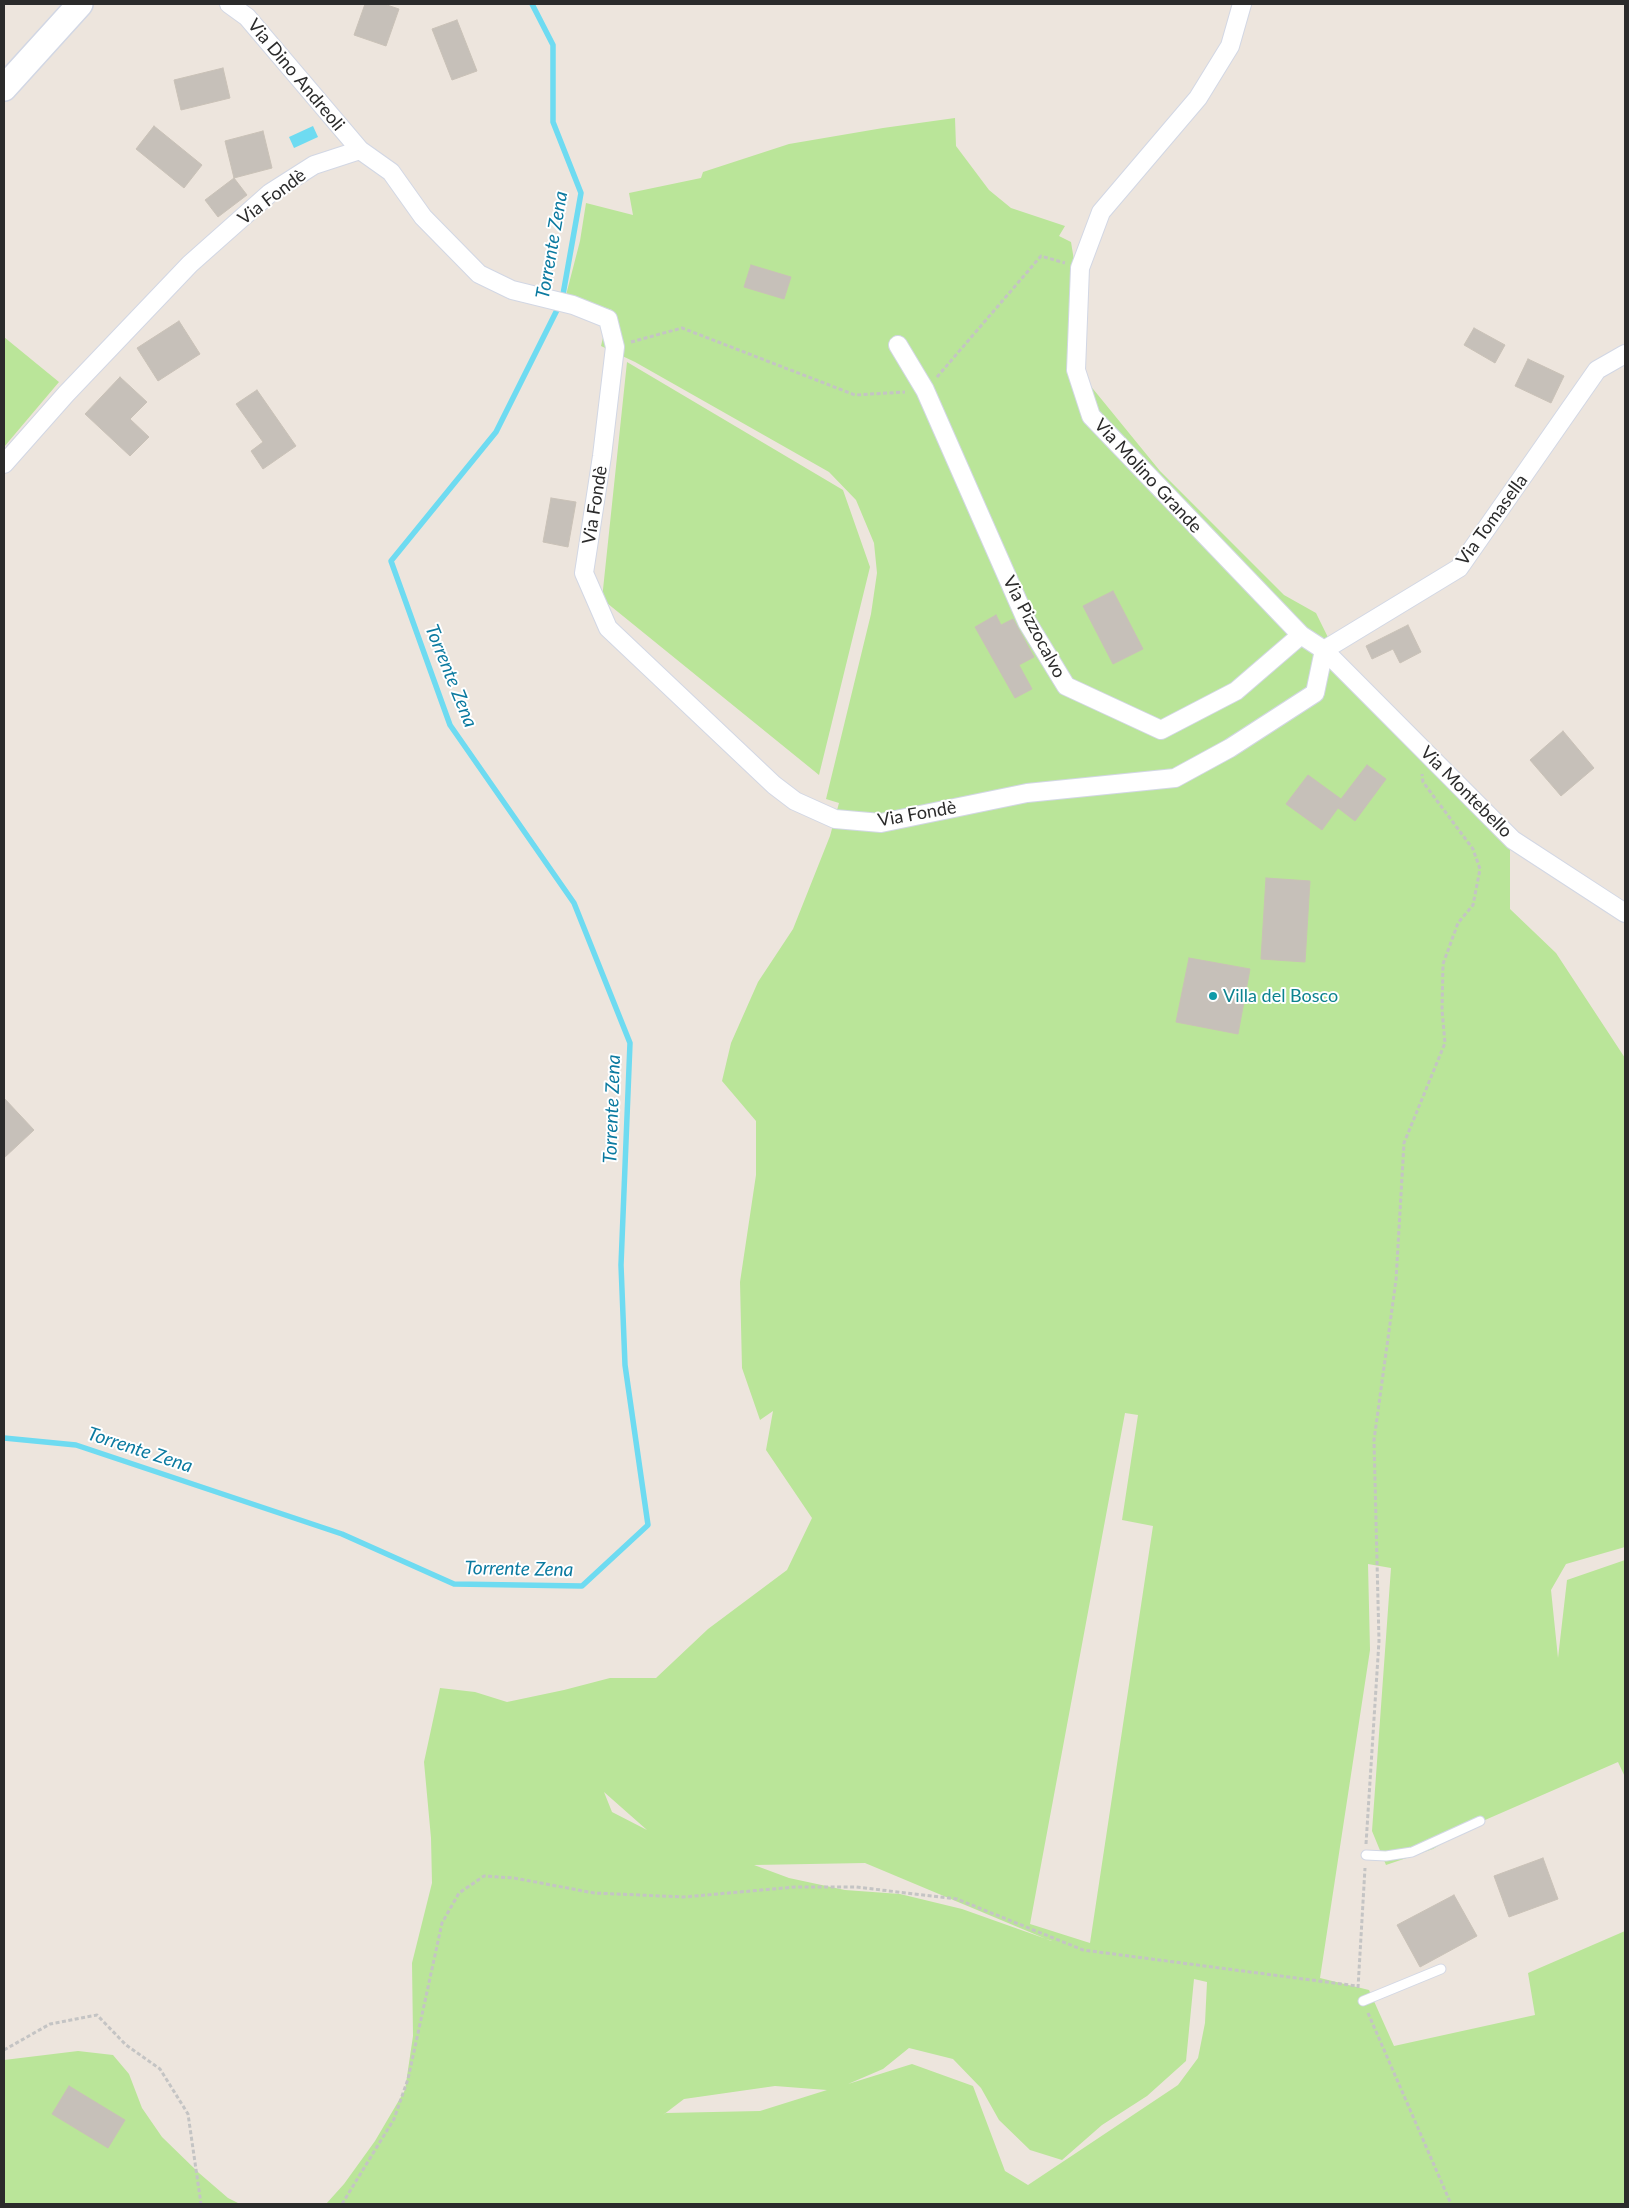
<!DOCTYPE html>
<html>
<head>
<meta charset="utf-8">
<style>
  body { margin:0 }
  #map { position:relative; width:1629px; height:2208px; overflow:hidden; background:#ede5dd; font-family:Lato,sans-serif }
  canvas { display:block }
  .frame { position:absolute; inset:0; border:5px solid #2b2b2b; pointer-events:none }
</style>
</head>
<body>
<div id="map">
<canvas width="1629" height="2208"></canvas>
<div class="frame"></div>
</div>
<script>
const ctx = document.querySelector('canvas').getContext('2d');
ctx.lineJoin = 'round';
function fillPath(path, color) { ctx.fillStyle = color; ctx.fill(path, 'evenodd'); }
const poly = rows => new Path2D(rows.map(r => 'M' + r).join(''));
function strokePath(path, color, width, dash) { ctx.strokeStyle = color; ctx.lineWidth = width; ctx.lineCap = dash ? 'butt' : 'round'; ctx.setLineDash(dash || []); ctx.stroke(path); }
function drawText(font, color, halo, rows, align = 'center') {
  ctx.font = font + ' Lato,sans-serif'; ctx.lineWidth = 4; ctx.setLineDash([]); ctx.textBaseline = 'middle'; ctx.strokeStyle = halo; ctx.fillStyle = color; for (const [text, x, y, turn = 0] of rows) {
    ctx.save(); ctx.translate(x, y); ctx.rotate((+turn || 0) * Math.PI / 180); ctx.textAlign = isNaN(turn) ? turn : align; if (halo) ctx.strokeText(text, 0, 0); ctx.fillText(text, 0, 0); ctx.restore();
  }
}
const green = poly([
  [955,118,956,146,989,190,1011,208,1065,226,1059,236,1071,242,1081,303,1080,351,1089,384,1160,471,1284,595,1316,613,1346,674,1510,827,1510,909,1556,953,1625,1058,1625,1547,1566,1564,1551,1590,1558,1658,1567,1580,1625,1560,1625,1777,1618,1762,1469,1827,1433,1849,1386,1865,1372,1831,1391,1568,1368,1564,1370,1650,1320,1978,1369,1990,1394,2046,1535,2015,1528,1973,1625,1931,1625,2204,326,2204,344,2184,375,2141,405,2090,413,2036,412,1963,432,1883,431,1838,424,1762,440,1688,475,1692,507,1702,564,1690,610,1678,656,1678,708,1629,787,1570,812,1518,766,1450,773,1411,760,1420,742,1368,740,1282,756,1175,756,1121,722,1081,731,1043,758,982,793,929,830,836,839,803,826,799,871,614,877,573,874,543,856,500,829,472,635,362,601,346,606,325,612,310,566,295,580,241,586,203,633,215,629,193,701,178,703,172,789,144,883,128],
  [1125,1413,1138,1415,1122,1520,1153,1526,1090,1943,1030,1924],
  [604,1792,647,1830,612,1812],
  [865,1863,1051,1941,1052,1941,962,1909,900,1894,845,1890,789,1878,754,1865],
  [1194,1979,1207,1982,1205,2023,1198,2058,1178,2085,1028,2185,1005,2171,973,2086,912,2064,848,2084,883,2069,909,2048,953,2059,981,2088,999,2120,1030,2150,1062,2160,1102,2125,1147,2096,1186,2061],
  [775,2086,827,2090,760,2111,666,2113,663,2115,684,2099],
  [4,337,59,382,4,447],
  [627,362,843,490,870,567,819,775,602,599],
  [78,2051,113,2055,129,2074,142,2108,162,2137,199,2173,228,2198,240,2204,4,2204,4,2060]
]);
const water = poly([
  [313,126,318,137,294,148,289,137]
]);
const stream = poly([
  [4,1438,76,1445,342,1534,454,1584,582,1586,648,1525,625,1365,621,1265,630,1043,574,903,450,725,391,561,496,432,562,300,581,193,553,122,553,45,532,4]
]);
const building = poly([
  [365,4,384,4,399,9,386,46,354,35,365,4],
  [457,20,477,71,452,80,432,29,457,20],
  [223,68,230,98,181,110,174,80,223,68],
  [154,126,202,165,184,188,136,149,154,126],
  [263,131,272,168,234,178,225,141,263,131],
  [234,178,247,195,218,217,205,200,234,178],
  [751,265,791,277,784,299,744,287,751,265],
  [179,321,200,354,158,381,137,348,179,321],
  [1474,328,1505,345,1495,363,1464,345,1474,328],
  [1528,359,1564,376,1551,403,1515,386,1528,359],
  [120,377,147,402,130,419,149,437,130,456,85,414,120,377],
  [257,390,296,446,263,469,251,451,263,442,236,404,257,390],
  [551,498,576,502,568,547,543,542,551,498],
  [1113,591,1143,649,1113,664,1083,606,1113,591],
  [996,615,1001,625,1013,619,1034,657,1019,665,1032,689,1015,698,975,627,996,615],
  [1408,625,1421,652,1400,663,1393,649,1372,659,1366,646,1408,625],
  [1563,731,1594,768,1561,796,1530,760,1563,731],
  [1367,765,1386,779,1355,821,1338,808,1322,830,1286,804,1308,775,1341,799,1367,765],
  [1266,878,1310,881,1305,962,1261,959,1266,878],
  [1189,958,1250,969,1238,1034,1176,1022,1189,958],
  [4,1098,34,1130,4,1158,4,1098],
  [1543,1858,1558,1899,1509,1917,1494,1876,1543,1858],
  [1454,1895,1477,1936,1420,1967,1397,1925,1454,1895],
  [69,2086,125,2120,108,2148,52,2114,69,2086]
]);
const path = poly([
  [631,342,682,328,855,395,905,392],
  [937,377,1041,256,1065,263],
  [1366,1844,1379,1641,1374,1440,1396,1280,1404,1143,1445,1043,1442,1010,1443,964,1458,923,1473,905,1480,869,1473,849,1423,782,1422,774],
  [1358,1988,1365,1868],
  [1368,2013,1451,2204],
  [4,2050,50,2024,97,2015,126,2045,160,2069,188,2114,201,2204],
  [342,2204,394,2119,408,2079,442,1923,459,1893,484,1876,514,1878,594,1893,684,1897,795,1887,856,1887,957,1899,1083,1950,1357,1986]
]);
const lane = poly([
  [1366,1855,1386,1856,1412,1852,1480,1821],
  [1363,2001,1441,1969]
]);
const street = poly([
  [229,4,247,17,360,150,391,172,423,217,479,274,512,290,573,305,608,319,615,347,602,456,584,573,608,628,774,785,795,801,835,819,881,823,1027,793,1175,778,1230,748,1315,693,1324,650],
  [1242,4,1230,46,1198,98,1101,212,1080,268,1076,370,1091,416,1301,635,1324,650,1513,840,1625,913],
  [898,345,925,390,1027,622,1066,686,1161,730,1236,691,1301,635],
  [4,464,66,394,190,264,270,193,314,165,360,150],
  [1324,650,1459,568,1597,370,1625,354]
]);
const secondary = poly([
  [4,88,80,4]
]);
const markers = [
  [1213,996,5,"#0f9aa8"]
];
const streetNames = [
  ["Via Dino Andreoli",296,75,50],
  ["Via Fondè",272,197,-37],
  ["Via Molino Grande",1148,476,47],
  ["Via Fondè",595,505,-81],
  ["Via Tomasella",1492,520,-54],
  ["Via Pizzocalvo",1034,627,62],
  ["Via Montebello",1466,792,45],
  ["Via Fondè",917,814,-10]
];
const cultureNames = [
  ["Villa del Bosco",1223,996]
];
const waterNames = [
  ["Torrente Zena",552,245,-80],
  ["Torrente Zena",451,676,68],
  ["Torrente Zena",612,1109,-88],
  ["Torrente Zena",140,1450,18],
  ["Torrente Zena",519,1569,1]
];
fillPath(green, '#bae599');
fillPath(water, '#6edbf1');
strokePath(stream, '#6edbf1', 5.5);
fillPath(building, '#c6c0b9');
strokePath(building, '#c9c1b7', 1);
strokePath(lane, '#d2d7e4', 11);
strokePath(street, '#d2d7e4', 20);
strokePath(secondary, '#d2d7e4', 28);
strokePath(path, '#c4c4c4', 3, [4, 2.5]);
strokePath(lane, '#fff', 9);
strokePath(street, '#fff', 18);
strokePath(secondary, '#fff', 25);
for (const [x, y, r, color] of markers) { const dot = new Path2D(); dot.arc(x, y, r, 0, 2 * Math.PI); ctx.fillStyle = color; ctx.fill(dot); strokePath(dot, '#fff', 2); }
drawText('18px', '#2b2b2b', '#fff', streetNames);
drawText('18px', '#0d838f', '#fff', cultureNames, 'left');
drawText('italic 19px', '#0b7aa0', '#fff', waterNames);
</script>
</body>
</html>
